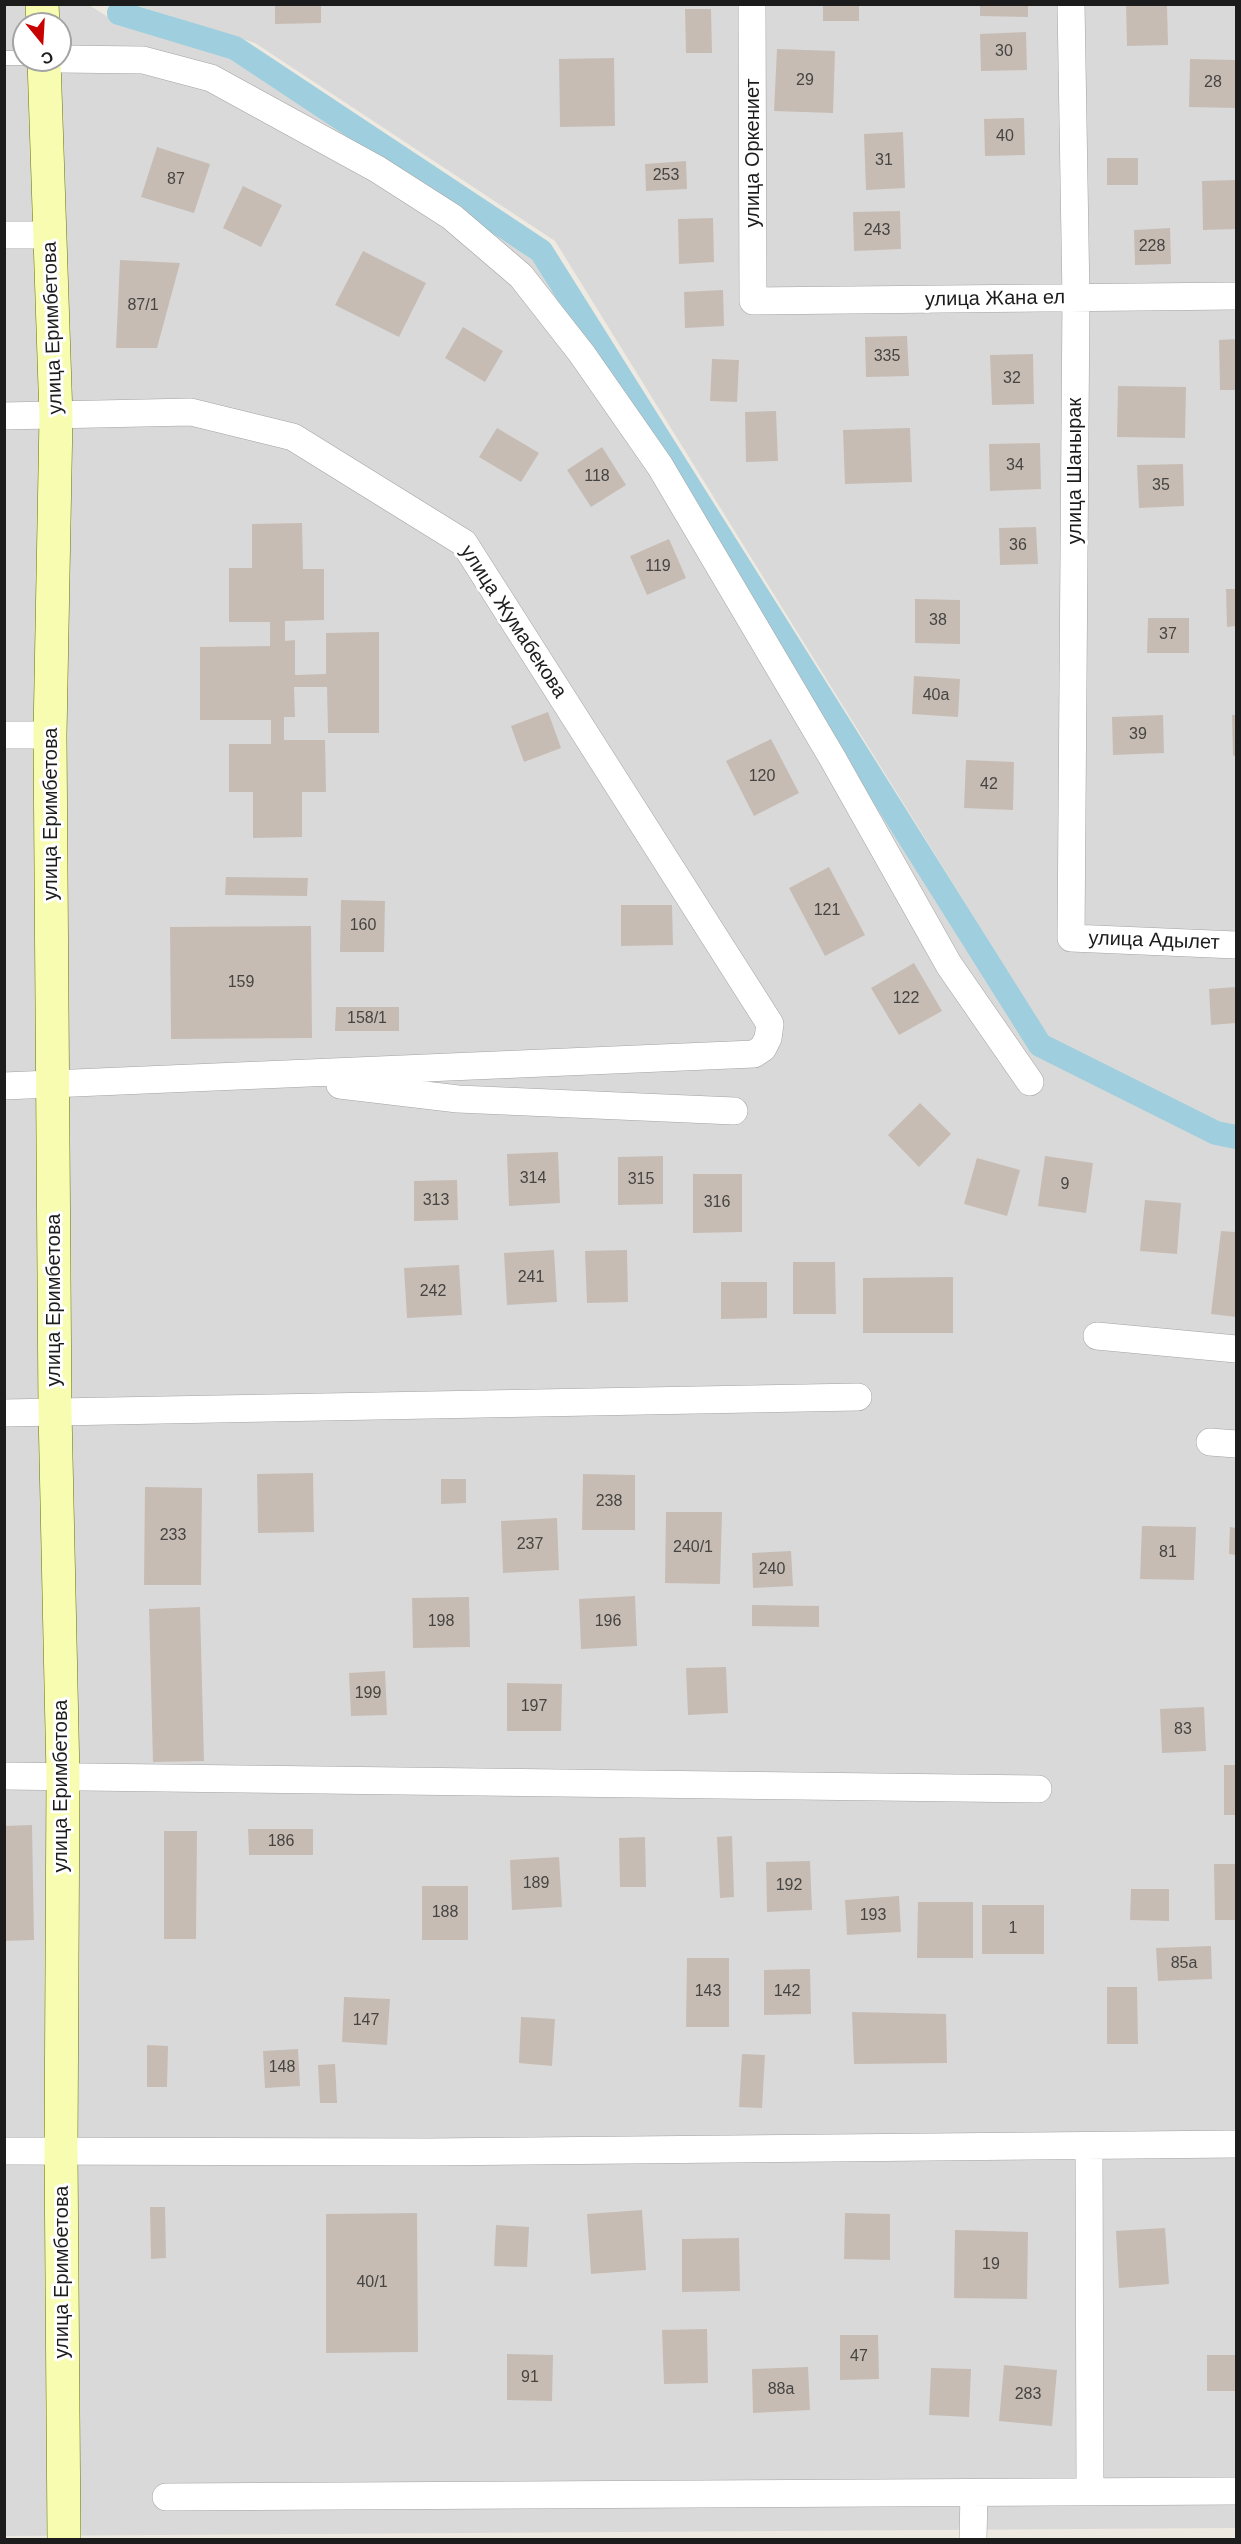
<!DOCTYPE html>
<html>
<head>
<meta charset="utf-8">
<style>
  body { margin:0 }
  #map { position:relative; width:1241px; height:2544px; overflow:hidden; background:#eeeae1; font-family:Arial,sans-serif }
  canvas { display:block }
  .frame { position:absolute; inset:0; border:6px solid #1c1c1c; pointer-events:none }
  .north { position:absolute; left:12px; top:12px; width:60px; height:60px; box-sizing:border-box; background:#fff; border:2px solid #a4a4a4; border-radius:50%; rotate:162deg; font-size:16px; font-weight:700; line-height:24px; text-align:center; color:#1c1c1c }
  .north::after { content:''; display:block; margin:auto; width:21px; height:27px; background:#c80200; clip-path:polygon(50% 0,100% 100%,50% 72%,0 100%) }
</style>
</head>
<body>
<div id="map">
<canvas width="1241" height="2544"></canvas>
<div class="frame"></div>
<div class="north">С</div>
</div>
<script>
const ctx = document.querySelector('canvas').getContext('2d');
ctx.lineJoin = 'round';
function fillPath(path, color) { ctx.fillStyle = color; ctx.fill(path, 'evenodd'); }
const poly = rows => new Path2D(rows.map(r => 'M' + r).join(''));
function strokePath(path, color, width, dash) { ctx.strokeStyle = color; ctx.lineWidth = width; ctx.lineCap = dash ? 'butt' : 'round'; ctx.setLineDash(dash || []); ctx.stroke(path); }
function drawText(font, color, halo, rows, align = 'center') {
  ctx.font = font + ' Arial,sans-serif'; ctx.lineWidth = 6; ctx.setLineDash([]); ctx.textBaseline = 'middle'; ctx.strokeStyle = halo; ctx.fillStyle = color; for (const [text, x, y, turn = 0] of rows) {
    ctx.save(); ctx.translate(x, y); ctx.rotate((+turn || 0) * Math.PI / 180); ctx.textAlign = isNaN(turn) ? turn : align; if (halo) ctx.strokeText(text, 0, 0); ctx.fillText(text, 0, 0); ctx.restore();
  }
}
const residential = poly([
  [4,5,89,5,119,24,231,55,539,258,1036,1050,1177,1125,1236,1145,1236,2528,5,2536],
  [24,24,60,24,60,60,24,60],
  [136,5,1236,5,1236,1131,1220,1127,1050,1040,555,241,255,43]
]);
const canal = poly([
  [119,13,235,48,541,251,1040,1045,1216,1133,1236,1137]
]);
const building = poly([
  [275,4,321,4,321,23,275,24],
  [823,4,859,4,859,21,823,21],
  [980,4,1028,4,1028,17,980,16],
  [1126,5,1167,5,1168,45,1127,46],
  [685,9,711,9,712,53,686,53],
  [1026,32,1027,70,981,71,980,34],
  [777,49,835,51,833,113,774,111],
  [614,58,615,126,560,127,559,59],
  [1190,59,1236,60,1236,108,1189,107],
  [1024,118,1025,155,985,156,984,119],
  [903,132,905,188,866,190,864,134],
  [157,147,210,164,194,213,141,197],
  [1107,158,1138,158,1138,185,1107,185],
  [686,161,687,189,646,191,645,164],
  [1236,180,1236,229,1203,230,1202,181],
  [243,186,282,205,261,247,223,228],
  [900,211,901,249,854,251,853,212],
  [713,218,714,262,679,264,678,219],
  [1170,228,1171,264,1135,265,1134,230],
  [363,251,426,283,399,337,335,305],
  [120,260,180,263,157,348,116,348],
  [723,290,724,326,685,328,684,292],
  [463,327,503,351,485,382,445,358],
  [907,336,909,376,866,377,865,337],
  [1236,339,1236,390,1220,390,1219,340],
  [1033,354,1034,404,992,405,990,355],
  [712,359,739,360,737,402,710,401],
  [1118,386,1186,387,1185,438,1117,437],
  [776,411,778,461,746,462,745,412],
  [497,428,539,453,521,482,479,457],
  [910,428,912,482,845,484,843,430],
  [1040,443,1041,489,990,491,989,444],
  [602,447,626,485,591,507,567,470],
  [1183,464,1184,506,1139,508,1137,465],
  [302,523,303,569,324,569,324,620,285,621,285,641,295,640,295,675,326,674,326,633,379,632,379,733,328,733,327,687,294,687,295,717,284,717,284,740,325,740,326,792,302,792,302,837,253,838,253,792,229,792,229,744,271,744,271,720,200,720,200,647,270,646,270,622,229,622,229,568,252,568,252,524],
  [1036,527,1038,564,1000,565,999,528],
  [669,539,686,578,647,595,630,556],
  [1226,589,1236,589,1236,626,1227,627],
  [915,599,960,600,960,644,915,643],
  [1148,618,1189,618,1189,653,1147,653],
  [914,676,960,679,958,717,912,714],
  [548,712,561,748,524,762,511,726],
  [1163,715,1164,753,1113,755,1112,717],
  [1232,715,1236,715,1236,755,1233,756],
  [771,739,799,793,754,816,726,761],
  [966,760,1014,762,1013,810,964,808],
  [829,867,865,935,825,956,789,888],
  [226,877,308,878,307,896,225,895],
  [341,900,385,901,384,952,340,952],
  [621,905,672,905,673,945,621,946],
  [311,926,312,1038,171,1039,170,927],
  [914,963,942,1011,899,1035,871,988],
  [1236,987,1236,1023,1211,1025,1209,989],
  [336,1007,399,1007,399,1031,335,1031],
  [920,1103,951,1134,919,1167,888,1135],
  [558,1152,560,1203,509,1206,507,1154],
  [663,1156,663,1204,618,1205,618,1157],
  [1045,1156,1093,1163,1086,1213,1038,1206],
  [977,1158,1020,1170,1007,1216,964,1204],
  [693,1174,742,1174,742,1232,693,1233],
  [457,1180,458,1220,414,1221,414,1181],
  [1145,1200,1181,1203,1177,1254,1140,1251],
  [1221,1231,1236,1232,1236,1317,1211,1314],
  [554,1250,557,1302,507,1305,504,1253],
  [627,1250,628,1302,587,1303,585,1251],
  [793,1262,835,1262,836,1314,793,1314],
  [459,1265,462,1315,407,1318,404,1268],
  [953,1277,953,1333,863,1333,863,1278],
  [721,1282,767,1282,767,1318,721,1319],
  [313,1473,314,1532,258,1533,257,1474],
  [583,1474,635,1475,635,1530,582,1530],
  [441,1479,466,1479,466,1503,441,1504],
  [145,1487,202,1488,201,1585,144,1585],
  [666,1512,722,1512,720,1584,665,1583],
  [557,1518,559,1570,503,1573,501,1521],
  [1142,1526,1196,1527,1194,1580,1140,1579],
  [1230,1527,1236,1528,1236,1555,1229,1554],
  [791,1551,793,1586,753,1588,752,1553],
  [635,1596,637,1646,581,1649,579,1599],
  [469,1597,470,1647,413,1648,412,1598],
  [752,1605,819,1606,819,1627,752,1626],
  [200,1607,204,1761,153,1762,149,1609],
  [726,1667,728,1713,688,1715,686,1668],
  [385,1671,387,1715,351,1716,349,1673],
  [507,1683,562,1684,561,1731,507,1731],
  [1204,1707,1206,1751,1162,1753,1160,1709],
  [1224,1765,1236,1765,1236,1815,1224,1815],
  [32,1825,34,1940,4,1941,4,1826],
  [248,1829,313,1829,313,1855,249,1855],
  [164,1831,197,1831,196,1939,164,1939],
  [732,1836,734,1897,720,1898,717,1837],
  [645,1837,646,1887,620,1887,619,1838],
  [559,1857,562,1907,512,1910,510,1860],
  [810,1861,812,1910,767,1912,766,1862],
  [1214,1864,1236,1864,1236,1920,1215,1920],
  [422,1886,468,1886,468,1940,422,1940],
  [1131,1889,1169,1889,1169,1921,1130,1920],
  [899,1896,901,1932,847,1935,845,1900],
  [918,1902,973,1902,973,1958,917,1958],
  [982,1905,1044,1905,1044,1954,982,1954],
  [1211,1946,1212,1979,1158,1981,1156,1948],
  [687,1958,729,1958,729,2027,686,2027],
  [810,1969,811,2014,764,2015,764,1970],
  [1107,1987,1137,1987,1138,2044,1107,2044],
  [344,1997,390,1999,387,2045,342,2042],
  [852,2012,946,2014,947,2063,854,2064],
  [521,2017,555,2019,552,2066,519,2063],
  [147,2045,168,2046,167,2087,147,2087],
  [298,2049,300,2086,265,2088,263,2051],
  [742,2054,765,2055,762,2108,739,2107],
  [335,2064,337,2103,320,2103,318,2065],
  [150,2207,165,2207,166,2258,151,2259],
  [642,2210,646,2270,591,2274,587,2214],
  [417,2213,418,2352,326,2353,326,2214],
  [845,2213,890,2214,890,2260,844,2259],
  [496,2225,529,2227,527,2267,494,2266],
  [1165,2228,1169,2284,1119,2288,1116,2231],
  [955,2230,1028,2232,1027,2299,954,2298],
  [739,2238,740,2291,682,2292,682,2239],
  [707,2329,708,2383,664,2384,662,2330],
  [840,2335,878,2335,879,2379,840,2380],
  [507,2354,553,2355,552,2401,507,2400],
  [1207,2355,1236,2355,1236,2391,1207,2391],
  [1004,2365,1057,2370,1052,2426,999,2421],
  [808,2367,810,2410,753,2413,752,2369],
  [931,2368,971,2369,969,2417,929,2415]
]);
const service = poly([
  [4,58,24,58]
]);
const minor = poly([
  [752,4,753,301,1236,296],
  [1071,4,1076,298,1071,938,1236,945],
  [60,59,143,60,211,78,377,169,452,217,521,276,582,354,660,466,833,759,949,965,1030,1082],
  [4,235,50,235],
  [4,416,191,412,293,437,464,543,770,1024,768,1038,763,1048,754,1054,4,1086],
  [4,735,50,735],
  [340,1085,458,1099,734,1111],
  [1097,1336,1236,1349],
  [4,1413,858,1397],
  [1210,1442,1236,1444],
  [4,1776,1038,1789],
  [1089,2146,1090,2492],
  [4,2151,429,2152,1236,2144],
  [166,2497,1236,2491],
  [973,2540,974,2493]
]);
const secondary = poly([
  [42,4,43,24],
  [44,60,56,417,50,735,55,1411,63,1776,61,2151,64,2540]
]);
const numberNames = [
  ["30",1004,52],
  ["29",805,81],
  ["28",1213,83],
  ["40",1005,137],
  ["31",884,161],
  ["253",666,176],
  ["87",176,180],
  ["243",877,231],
  ["228",1152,247],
  ["87/1",143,306],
  ["335",887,357],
  ["32",1012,379],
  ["34",1015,466],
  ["118",597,477],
  ["35",1161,486],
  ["36",1018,546],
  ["119",658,567],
  ["38",938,621],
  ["37",1168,635],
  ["40а",936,696],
  ["39",1138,735],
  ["120",762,777],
  ["42",989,785],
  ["121",827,911],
  ["160",363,926],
  ["159",241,983],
  ["122",906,999],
  ["158/1",367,1019],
  ["314",533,1179],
  ["315",641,1180],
  ["9",1065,1185],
  ["313",436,1201],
  ["316",717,1203],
  ["241",531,1278],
  ["242",433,1292],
  ["238",609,1502],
  ["233",173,1536],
  ["237",530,1545],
  ["240/1",693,1548],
  ["81",1168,1553],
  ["240",772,1570],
  ["198",441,1622],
  ["196",608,1622],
  ["199",368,1694],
  ["197",534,1707],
  ["83",1183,1730],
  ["186",281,1842],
  ["189",536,1884],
  ["192",789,1886],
  ["188",445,1913],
  ["193",873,1916],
  ["1",1013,1929],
  ["85а",1184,1964],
  ["143",708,1992],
  ["142",787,1992],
  ["147",366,2021],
  ["148",282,2068],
  ["19",991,2265],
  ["40/1",372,2283],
  ["47",859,2357],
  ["91",530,2378],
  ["88а",781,2390],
  ["283",1028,2395]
];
const streetNames = [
  ["улица Оркениет",753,153,-90],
  ["улица Жана ел",995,299,-1],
  ["улица Еримбетова",53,328,-92],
  ["улица Шанырак",1075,471,-90],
  ["улица Жумабекова",513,622,57],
  ["улица Еримбетова",51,814,-90],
  ["улица Адылет",1154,941,2],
  ["улица Еримбетова",54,1300,-90],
  ["улица Еримбетова",61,1786,-90],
  ["улица Еримбетова",62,2272,-90]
];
fillPath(residential, '#dad9d9');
strokePath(canal, '#9fcfde', 24);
fillPath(building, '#c6bcb4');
strokePath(service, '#a3a3a3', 15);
strokePath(minor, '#a3a3a3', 28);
strokePath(secondary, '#687600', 34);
strokePath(service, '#fff', 14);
strokePath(minor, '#fff', 27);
strokePath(secondary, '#f7fcb1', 33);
drawText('16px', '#464442', null, numberNames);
drawText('20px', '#1c1c1c', '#fff', streetNames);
</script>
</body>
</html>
